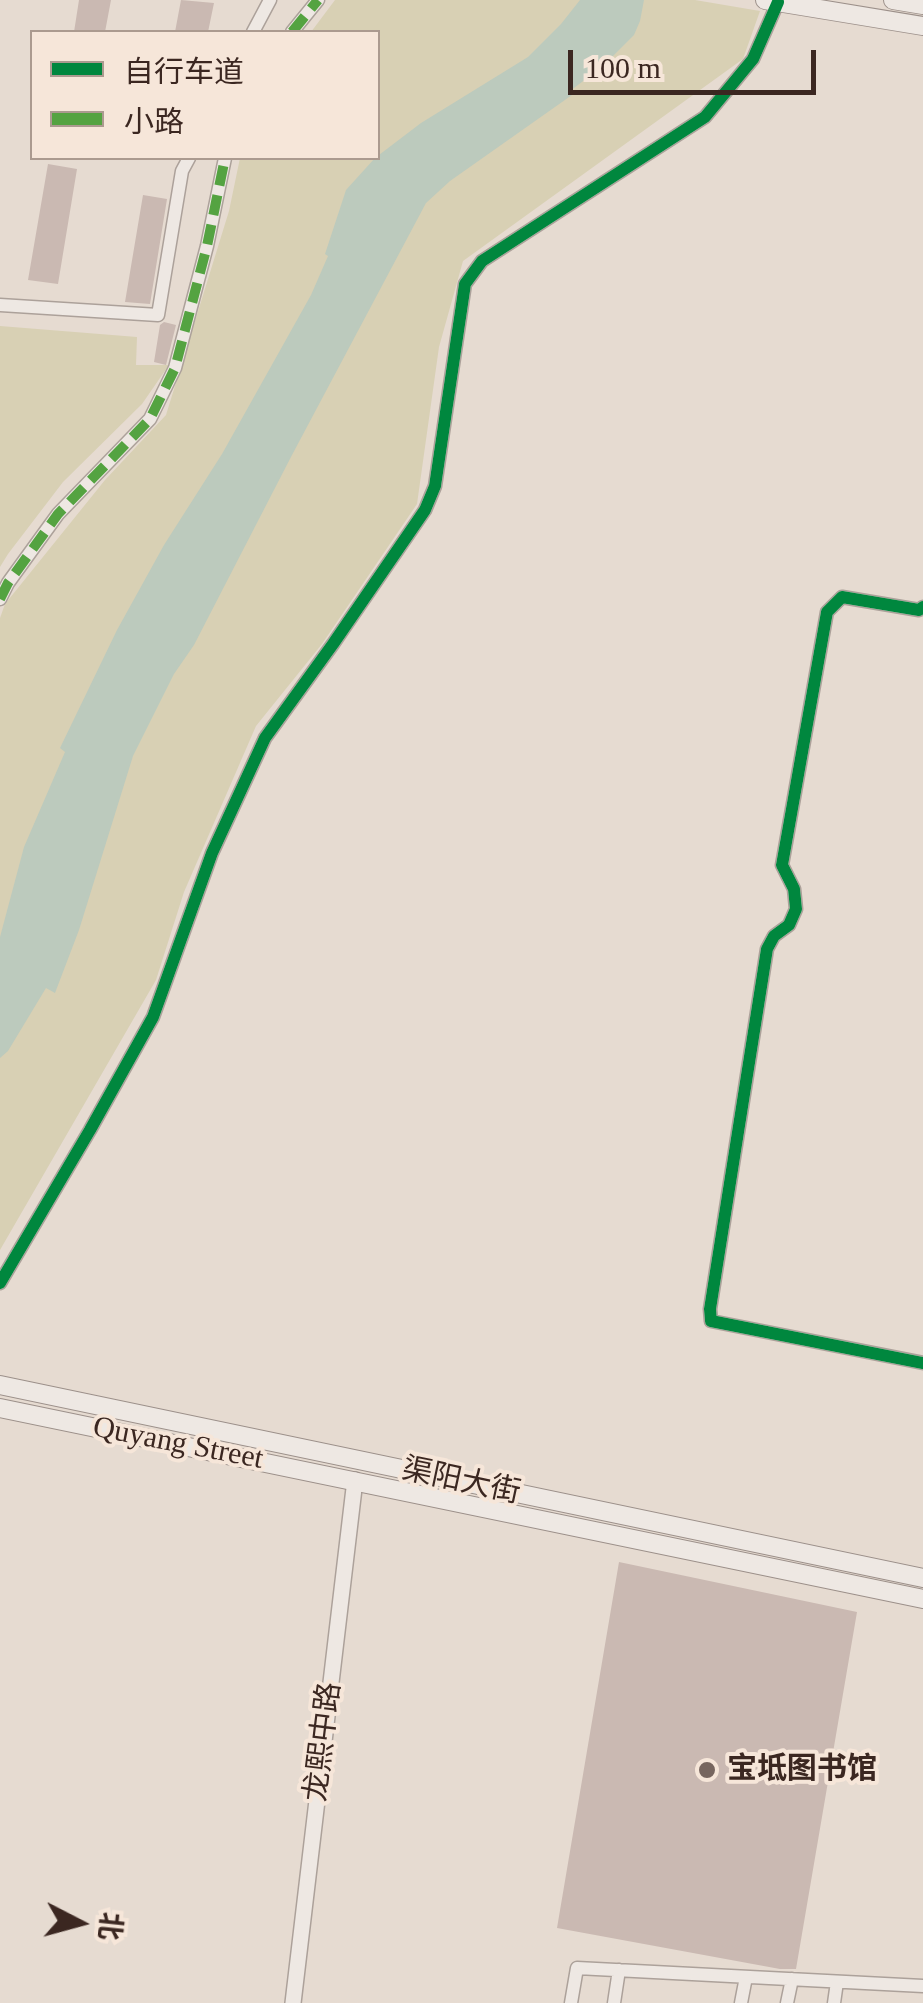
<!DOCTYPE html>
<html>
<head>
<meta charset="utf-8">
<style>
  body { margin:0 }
  #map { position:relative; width:923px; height:2003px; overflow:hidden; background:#e6dbd1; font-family:"Times New Roman","Noto Sans SC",serif }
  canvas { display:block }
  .legend { position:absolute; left:30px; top:30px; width:350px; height:130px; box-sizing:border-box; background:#f6e6d9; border:2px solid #ab9a8f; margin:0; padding:12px 18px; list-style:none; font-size:30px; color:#3b2721 }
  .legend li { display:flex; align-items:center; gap:20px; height:50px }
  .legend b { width:50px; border:2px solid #ab9a8f }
  .north { position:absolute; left:30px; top:1873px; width:100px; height:100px; -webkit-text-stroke:8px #f6e6d9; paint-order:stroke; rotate:96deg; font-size:28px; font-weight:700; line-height:40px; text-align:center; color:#3b2721 }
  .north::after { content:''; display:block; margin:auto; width:35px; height:45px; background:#3b2721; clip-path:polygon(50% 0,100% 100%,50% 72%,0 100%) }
  .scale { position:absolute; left:568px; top:50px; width:248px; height:45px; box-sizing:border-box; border:5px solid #3b2721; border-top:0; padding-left:12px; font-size:30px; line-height:35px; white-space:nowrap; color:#3b2721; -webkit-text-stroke:8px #f6e6d9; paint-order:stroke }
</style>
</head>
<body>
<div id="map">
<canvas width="923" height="2003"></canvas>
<ul class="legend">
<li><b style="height:12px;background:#00873e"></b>自行车道</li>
<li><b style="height:12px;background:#54a341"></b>小路</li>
</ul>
<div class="north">北</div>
<div class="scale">100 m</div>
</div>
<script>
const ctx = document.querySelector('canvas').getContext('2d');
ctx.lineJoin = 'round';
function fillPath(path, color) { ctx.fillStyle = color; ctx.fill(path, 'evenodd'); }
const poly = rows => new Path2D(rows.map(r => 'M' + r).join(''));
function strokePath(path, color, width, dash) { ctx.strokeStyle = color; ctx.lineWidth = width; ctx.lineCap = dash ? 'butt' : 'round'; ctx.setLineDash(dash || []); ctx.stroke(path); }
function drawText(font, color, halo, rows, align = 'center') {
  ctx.font = font + ' "Times New Roman","Noto Sans SC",serif'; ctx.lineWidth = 8; ctx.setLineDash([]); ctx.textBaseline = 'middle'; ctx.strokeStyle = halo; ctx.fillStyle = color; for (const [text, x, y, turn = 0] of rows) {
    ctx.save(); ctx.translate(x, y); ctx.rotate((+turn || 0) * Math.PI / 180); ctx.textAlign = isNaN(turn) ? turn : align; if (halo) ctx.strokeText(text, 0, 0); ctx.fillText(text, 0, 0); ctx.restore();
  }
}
const green = poly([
  [335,0,695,0,760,11,743,59,463,261,439,347,417,504,322,644,256,726,184,892,156,980,0,1250,0,618,5,604,105,480,166,415,229,211,240,158,378,158,378,32,311,32],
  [0,326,137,337,136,365,169,365,142,404,63,482,8,554,0,567]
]);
const water = poly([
  [580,0,644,0,640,21,634,35,603,66,570,91,572,95,450,181,426,203,292,455,194,645,174,674,133,756,79,930,55,993,46,988,8,1051,0,1058,0,937,24,847,65,752,60,748,117,630,164,545,222,454,311,295,328,256,325,254,346,190,375,158,421,123,528,57,561,24]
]);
const building = poly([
  [79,0,111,0,105,32,74,32],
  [181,0,214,3,208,32,175,32],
  [48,164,77,169,58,284,28,280],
  [143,195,167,199,150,304,125,302],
  [164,322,176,325,166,365,154,362,160,325],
  [619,1562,857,1612,796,1969,780,1969,557,1928]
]);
const minor = poly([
  [253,32,270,0],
  [292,32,318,0],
  [0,305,158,315,182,171,189,158],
  [0,599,8,583,58,514,150,419,175,368,207,246,225,158],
  [923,607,919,610,842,597,827,612,782,865,794,889,796,909,789,925,774,936,767,949,710,1309,711,1321,923,1363],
  [0,1283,90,1130,153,1017,212,853,265,738,333,644,425,510,435,486,465,284,482,261,705,117,753,59,778,2],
  [571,2003,577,1968,923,1986],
  [614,2003,619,1970],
  [741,2003,746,1977],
  [787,2003,792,1979],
  [834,2003,837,1982]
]);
const tertiary = poly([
  [293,2003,355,1480]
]);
const secondary = poly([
  [765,0,923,26],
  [893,0,923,5],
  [0,1385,923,1578],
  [0,1408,923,1599]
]);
const quiet = poly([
  [292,32,318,0],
  [0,599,8,583,58,514,150,419,175,368,207,246,225,158]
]);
const cycleway = poly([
  [923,607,919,610,842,597,827,612,782,865,794,889,796,909,789,925,774,936,767,949,710,1309,711,1321,923,1363],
  [0,1283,90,1130,153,1017,212,853,265,738,333,644,425,510,435,486,465,284,482,261,705,117,753,59,778,2]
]);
const markers = [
  [707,1770,10,"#77665f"]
];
const streetNames = [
  ["Quyang Street",178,1444,11],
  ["渠阳大街",461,1482,12],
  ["龙熙中路",324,1742,-83]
];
const poiNames = [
  ["宝坻图书馆",727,1770]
];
fillPath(green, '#d8d0b4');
fillPath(water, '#bccabd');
fillPath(building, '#cab9b2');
strokePath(minor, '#aca19a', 15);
strokePath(tertiary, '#aca19a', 18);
strokePath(secondary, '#9c908a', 20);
strokePath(minor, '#eee8e3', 12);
strokePath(tertiary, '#eee8e3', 15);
strokePath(secondary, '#eee8e3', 18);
strokePath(quiet, '#54a341', 10, [20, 10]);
strokePath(cycleway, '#00873e', 12);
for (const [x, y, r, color] of markers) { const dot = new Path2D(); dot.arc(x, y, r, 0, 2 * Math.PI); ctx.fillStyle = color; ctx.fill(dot); strokePath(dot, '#f6e6d9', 4); }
drawText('30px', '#3b2721', '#f6e6d9', streetNames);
drawText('bold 30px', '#3b2721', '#f6e6d9', poiNames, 'left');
</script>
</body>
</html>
